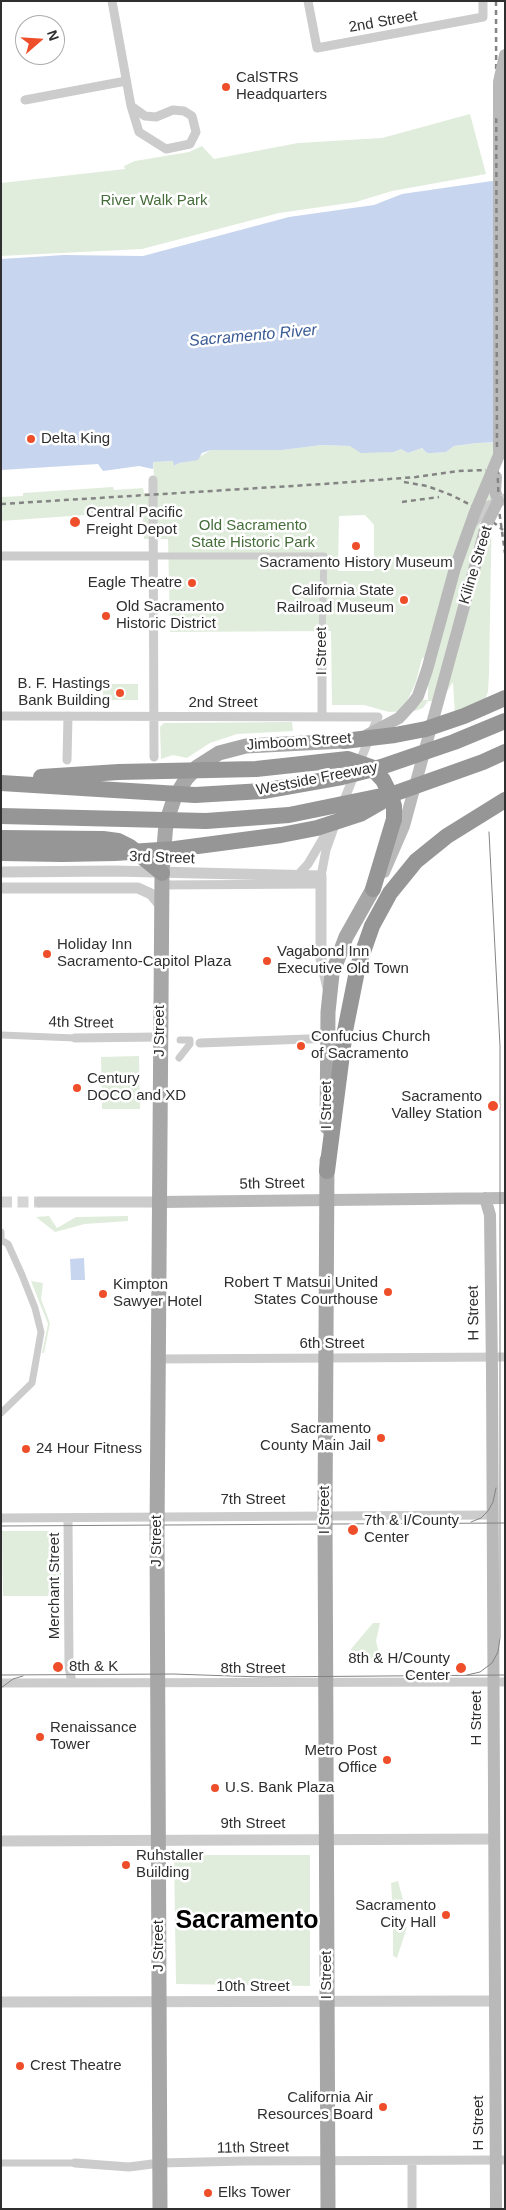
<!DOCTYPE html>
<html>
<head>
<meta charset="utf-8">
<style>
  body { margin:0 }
  #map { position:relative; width:506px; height:2210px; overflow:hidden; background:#fff; font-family:Arial,sans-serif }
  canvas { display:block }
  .frame { position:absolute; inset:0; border:2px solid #2f2f2f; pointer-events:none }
  .north { position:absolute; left:15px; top:15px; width:50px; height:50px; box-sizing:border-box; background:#fff; border:1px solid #acacac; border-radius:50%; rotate:71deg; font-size:14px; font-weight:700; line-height:20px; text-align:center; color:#2f2f2f }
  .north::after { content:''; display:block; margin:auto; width:18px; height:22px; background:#ee4e29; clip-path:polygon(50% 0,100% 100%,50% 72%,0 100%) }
</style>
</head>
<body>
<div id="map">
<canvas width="506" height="2210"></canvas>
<div class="frame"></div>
<div class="north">N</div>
</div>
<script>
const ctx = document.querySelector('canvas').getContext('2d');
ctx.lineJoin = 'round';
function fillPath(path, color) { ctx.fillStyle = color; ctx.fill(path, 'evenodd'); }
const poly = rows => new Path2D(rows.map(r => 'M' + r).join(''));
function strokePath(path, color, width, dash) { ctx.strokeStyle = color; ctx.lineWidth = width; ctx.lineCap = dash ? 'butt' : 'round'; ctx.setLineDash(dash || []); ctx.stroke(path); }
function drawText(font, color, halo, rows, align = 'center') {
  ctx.font = font + ' Arial,sans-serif'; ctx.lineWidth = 5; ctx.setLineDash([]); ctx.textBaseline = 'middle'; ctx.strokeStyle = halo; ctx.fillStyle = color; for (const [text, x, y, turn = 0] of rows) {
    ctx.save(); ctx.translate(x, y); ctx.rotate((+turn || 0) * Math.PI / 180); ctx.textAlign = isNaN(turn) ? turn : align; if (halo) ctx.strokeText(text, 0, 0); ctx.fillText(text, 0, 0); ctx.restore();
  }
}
const green = poly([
  [470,114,486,174,392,191,356,202,279,213,142,249,1,256,1,183,125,169,124,166,135,161,189,152,202,146,214,159,298,143,382,138],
  [477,443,493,443,489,674,488,692,484,702,455,715,453,682,440,702,428,701,423,708,415,711,389,712,364,705,332,705,331,631,170,632,168,539,144,539,142,511,1,521,1,497,23,496,23,493,113,487,114,490,143,488,144,493,155,493,153,462,174,461,175,466,179,463,194,460,211,450,282,450,322,445,350,446,385,452,394,452,401,449,408,453,422,448,427,453,432,453,446,452,454,446],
  [365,515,374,525,374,571,338,571,339,516],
  [422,658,428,658,428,700,408,699,416,682],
  [103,684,138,684,138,700,103,700],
  [292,722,293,731,237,734,210,743,187,758,173,755,161,759,160,727,164,723],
  [139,1056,140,1109,102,1109,101,1057],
  [49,1216,57,1228,76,1217,128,1216,128,1221,85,1224,55,1232,36,1217],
  [31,1281,43,1283,41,1299,50,1323,44,1353,42,1353,48,1324],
  [2,1531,61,1531,61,1596,3,1596],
  [373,1623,380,1623,376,1641,379,1653,377,1660,352,1659,351,1649],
  [174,1855,310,1855,310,1986,176,1984],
  [398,1881,406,1911,393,1913,391,1883],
  [407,1927,397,1958,393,1956,393,1929]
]);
const water = poly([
  [492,181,505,183,505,442,477,443,454,446,446,452,432,453,427,453,422,448,408,453,401,449,394,452,361,453,350,446,322,445,282,450,211,450,202,453,198,460,179,463,174,466,173,461,153,462,153,469,139,466,103,471,98,464,1,470,1,259,64,255,143,256,289,217,374,205,402,194],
  [84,1258,85,1280,71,1280,70,1259]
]);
const tertiaryTunnel = poly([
  [1,1202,40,1202]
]);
const pedestrian = poly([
  [154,556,324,556,322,636],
  [1,1035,75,1038],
  [179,1058,190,1044,190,1040,180,1040],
  [1,1232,1,1240],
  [1,1240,8,1244,22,1275,35,1308,41,1332,32,1383,1,1413],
  [1,2163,75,2163]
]);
const minor = poly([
  [112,1,131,106,139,132,166,149,190,144,196,132,192,116,184,111,173,110,156,117,145,116,131,106],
  [308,1,317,48,483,17,483,1],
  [25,100,126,81],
  [153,480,154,757],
  [1,556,154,556],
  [322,636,322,717],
  [1,716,378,717,342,805],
  [67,760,68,716],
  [297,876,308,864,331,825],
  [321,876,326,850,336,822],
  [161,885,320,884],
  [75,1038,160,1037],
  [200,1043,334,1038,345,1031],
  [159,1359,505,1357],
  [1,1518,492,1515],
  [68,1518,69,1667,72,1683],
  [1,1683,505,1682],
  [412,2161,412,2209],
  [75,2163,129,2167,160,2163,245,2161,505,2160]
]);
const tertiary = poly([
  [1,872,115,871,321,876,321,959,328,988],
  [1,888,138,888,151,894,161,906],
  [40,1202,160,1202],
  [1,1841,494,1839],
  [1,2002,495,2001]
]);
const secondary = poly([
  [499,113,499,455],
  [496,477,495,491,498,501],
  [384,872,404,826,486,526],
  [485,1198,490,1215,492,1372,496,2209],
  [160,1202,505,1198]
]);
const primary = poly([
  [327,1127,328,1012,332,974,346,937,373,889],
  [327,1160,325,1516,328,2209],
  [160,2209,157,1533,162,873,166,823,174,799,186,779,197,767,219,753,246,746,344,741]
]);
const motorway = poly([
  [1,838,103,839,118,841,130,847,162,873],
  [1,853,62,854],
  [373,889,394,819],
  [327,1171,345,1031,358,966,372,926,390,893,416,861,447,836,505,800]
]);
const tram = poly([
  [471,1522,481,1518,488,1511,493,1502,496,1488],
  [1,1526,505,1523],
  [1,1675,173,1674,262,1677,505,1675],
  [467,1675,480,1672,492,1663,498,1652,500,1638,500,1046,489,832],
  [1,1688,13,1679,23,1676]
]);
const rail = poly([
  [496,1,497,456,499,510,505,553],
  [404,482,427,486,451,495,473,506,503,530],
  [402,502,439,497],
  [1,504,324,484,416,477,459,471,486,470]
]);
const tertiaryBridge = poly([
  [473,522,487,507,505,499]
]);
const secondaryBridge = poly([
  [499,113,499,82,505,55],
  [486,526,498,501],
  [367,735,399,718,412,704,418,696,427,670,455,568,475,512,499,455]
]);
const motorwayBridge = poly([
  [344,741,395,735,426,729,464,716,505,698],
  [41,777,119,772,256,769,348,759,371,767,383,780,391,796,394,806,394,819],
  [1,783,195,795,263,791,342,777,381,767,454,742,505,721],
  [1,816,206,821,289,815,396,793,483,762,505,752],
  [62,854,115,853,175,849,281,835,317,828,360,814,381,802]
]);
const markers = [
  [226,87,5,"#ee4e29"],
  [31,439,5,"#ee4e29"],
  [75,522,6,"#ee4e29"],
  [356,546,5,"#ee4e29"],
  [192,583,5,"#ee4e29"],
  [404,600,5,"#ee4e29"],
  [106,616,5,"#ee4e29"],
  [120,693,5,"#ee4e29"],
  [47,954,5,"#ee4e29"],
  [267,961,5,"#ee4e29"],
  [301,1046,5,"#ee4e29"],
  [77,1088,5,"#ee4e29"],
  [493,1106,6,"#ee4e29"],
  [388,1292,5,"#ee4e29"],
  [103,1294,5,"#ee4e29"],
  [381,1438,5,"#ee4e29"],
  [26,1449,5,"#ee4e29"],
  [353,1530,6,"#ee4e29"],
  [58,1667,6,"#ee4e29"],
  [461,1668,6,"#ee4e29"],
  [40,1737,5,"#ee4e29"],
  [387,1760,5,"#ee4e29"],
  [215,1788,5,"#ee4e29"],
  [126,1865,5,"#ee4e29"],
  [446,1915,5,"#ee4e29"],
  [20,2066,5,"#ee4e29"],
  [383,2107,5,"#ee4e29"],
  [208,2193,5,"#ee4e29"]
];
const streetNames = [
  ["2nd Street",383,22,-10],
  ["Kiline Street",476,565,-73],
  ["I Street",322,651,-90],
  ["2nd Street",223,703],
  ["Jimboom Street",299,742,-4],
  ["Westside Freeway",317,779,-11],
  ["3rd Street",162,858,2],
  ["4th Street",81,1023,1],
  ["J Street",160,1031,-90],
  ["I Street",327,1105,-90],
  ["5th Street",272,1184,-1],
  ["H Street",474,1313,-91],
  ["6th Street",332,1344],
  ["7th Street",253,1500],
  ["I Street",325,1510,-90],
  ["J Street",157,1541,-90],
  ["Merchant Street",55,1586,-90],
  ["8th Street",253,1669],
  ["H Street",477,1718,-90],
  ["9th Street",253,1824],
  ["J Street",159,1946,-90],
  ["I Street",327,1975,-90],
  ["10th Street",253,1987],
  ["H Street",479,2123,-90],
  ["11th Street",253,2148,-1]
];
const poiNames = [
  ["CalSTRS",236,78],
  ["Headquarters",236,95],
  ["Delta King",41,439],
  ["Central Pacific",86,513],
  ["Freight Depot",86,530],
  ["Sacramento History Museum",356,563,"center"],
  ["Eagle Theatre",182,583,"right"],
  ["California State",394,591,"right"],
  ["Railroad Museum",394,608,"right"],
  ["Old Sacramento",116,607],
  ["Historic District",116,624],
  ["B. F. Hastings",110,684,"right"],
  ["Bank Building",110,701,"right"],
  ["Holiday Inn",57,945],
  ["Sacramento-Capitol Plaza",57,962],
  ["Vagabond Inn",277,952],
  ["Executive Old Town",277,969],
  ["Confucius Church",311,1037],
  ["of Sacramento",311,1054],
  ["Century",87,1079],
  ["DOCO and XD",87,1096],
  ["Sacramento",482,1097,"right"],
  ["Valley Station",482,1114,"right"],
  ["Robert T Matsui United",378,1283,"right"],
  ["States Courthouse",378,1300,"right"],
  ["Kimpton",113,1285],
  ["Sawyer Hotel",113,1302],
  ["Sacramento",371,1429,"right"],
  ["County Main Jail",371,1446,"right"],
  ["24 Hour Fitness",36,1449],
  ["7th & I/County",364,1521],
  ["Center",364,1538],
  ["8th & H/County",450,1659,"right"],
  ["Center",450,1676,"right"],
  ["8th & K",69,1667],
  ["Renaissance",50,1728],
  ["Tower",50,1745],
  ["Metro Post",377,1751,"right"],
  ["Office",377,1768,"right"],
  ["U.S. Bank Plaza",225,1788],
  ["Ruhstaller",136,1856],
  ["Building",136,1873],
  ["Sacramento",436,1906,"right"],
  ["City Hall",436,1923,"right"],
  ["Crest Theatre",30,2066],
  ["California Air",373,2098,"right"],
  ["Resources Board",373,2115,"right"],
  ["Elks Tower",218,2193]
];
const parkNames = [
  ["River Walk Park",154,201],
  ["Old Sacramento",253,526],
  ["State Historic Park",253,543]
];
const waterNames = [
  ["Sacramento River",253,336,-5]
];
const townNames = [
  ["Sacramento",247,1921]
];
fillPath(green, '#e1eddc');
fillPath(water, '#c7d5ee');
strokePath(tertiaryTunnel, '#d5d5d5', 11, [11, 5.5]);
strokePath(pedestrian, '#ccc', 7);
strokePath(minor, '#ccc', 9);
strokePath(tertiary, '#ccc', 11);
strokePath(secondary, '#b9b9b9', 12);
strokePath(primary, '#a7a7a7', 15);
strokePath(motorway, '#969696', 16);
strokePath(tram, '#848484', 1);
strokePath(rail, '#848484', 2.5, [5, 4]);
strokePath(tertiaryBridge, '#ccc', 11);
strokePath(secondaryBridge, '#b9b9b9', 12);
strokePath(motorwayBridge, '#969696', 16);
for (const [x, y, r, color] of markers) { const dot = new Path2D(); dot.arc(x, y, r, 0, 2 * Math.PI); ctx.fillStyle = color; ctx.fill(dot); strokePath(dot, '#fff', 2); }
drawText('15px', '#2f2f2f', '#fff', streetNames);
drawText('15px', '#2f2f2f', '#fff', poiNames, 'left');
drawText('15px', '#456d3a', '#fff', parkNames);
drawText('italic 16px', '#395995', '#fff', waterNames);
drawText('bold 25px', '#000', '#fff', townNames);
</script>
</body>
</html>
